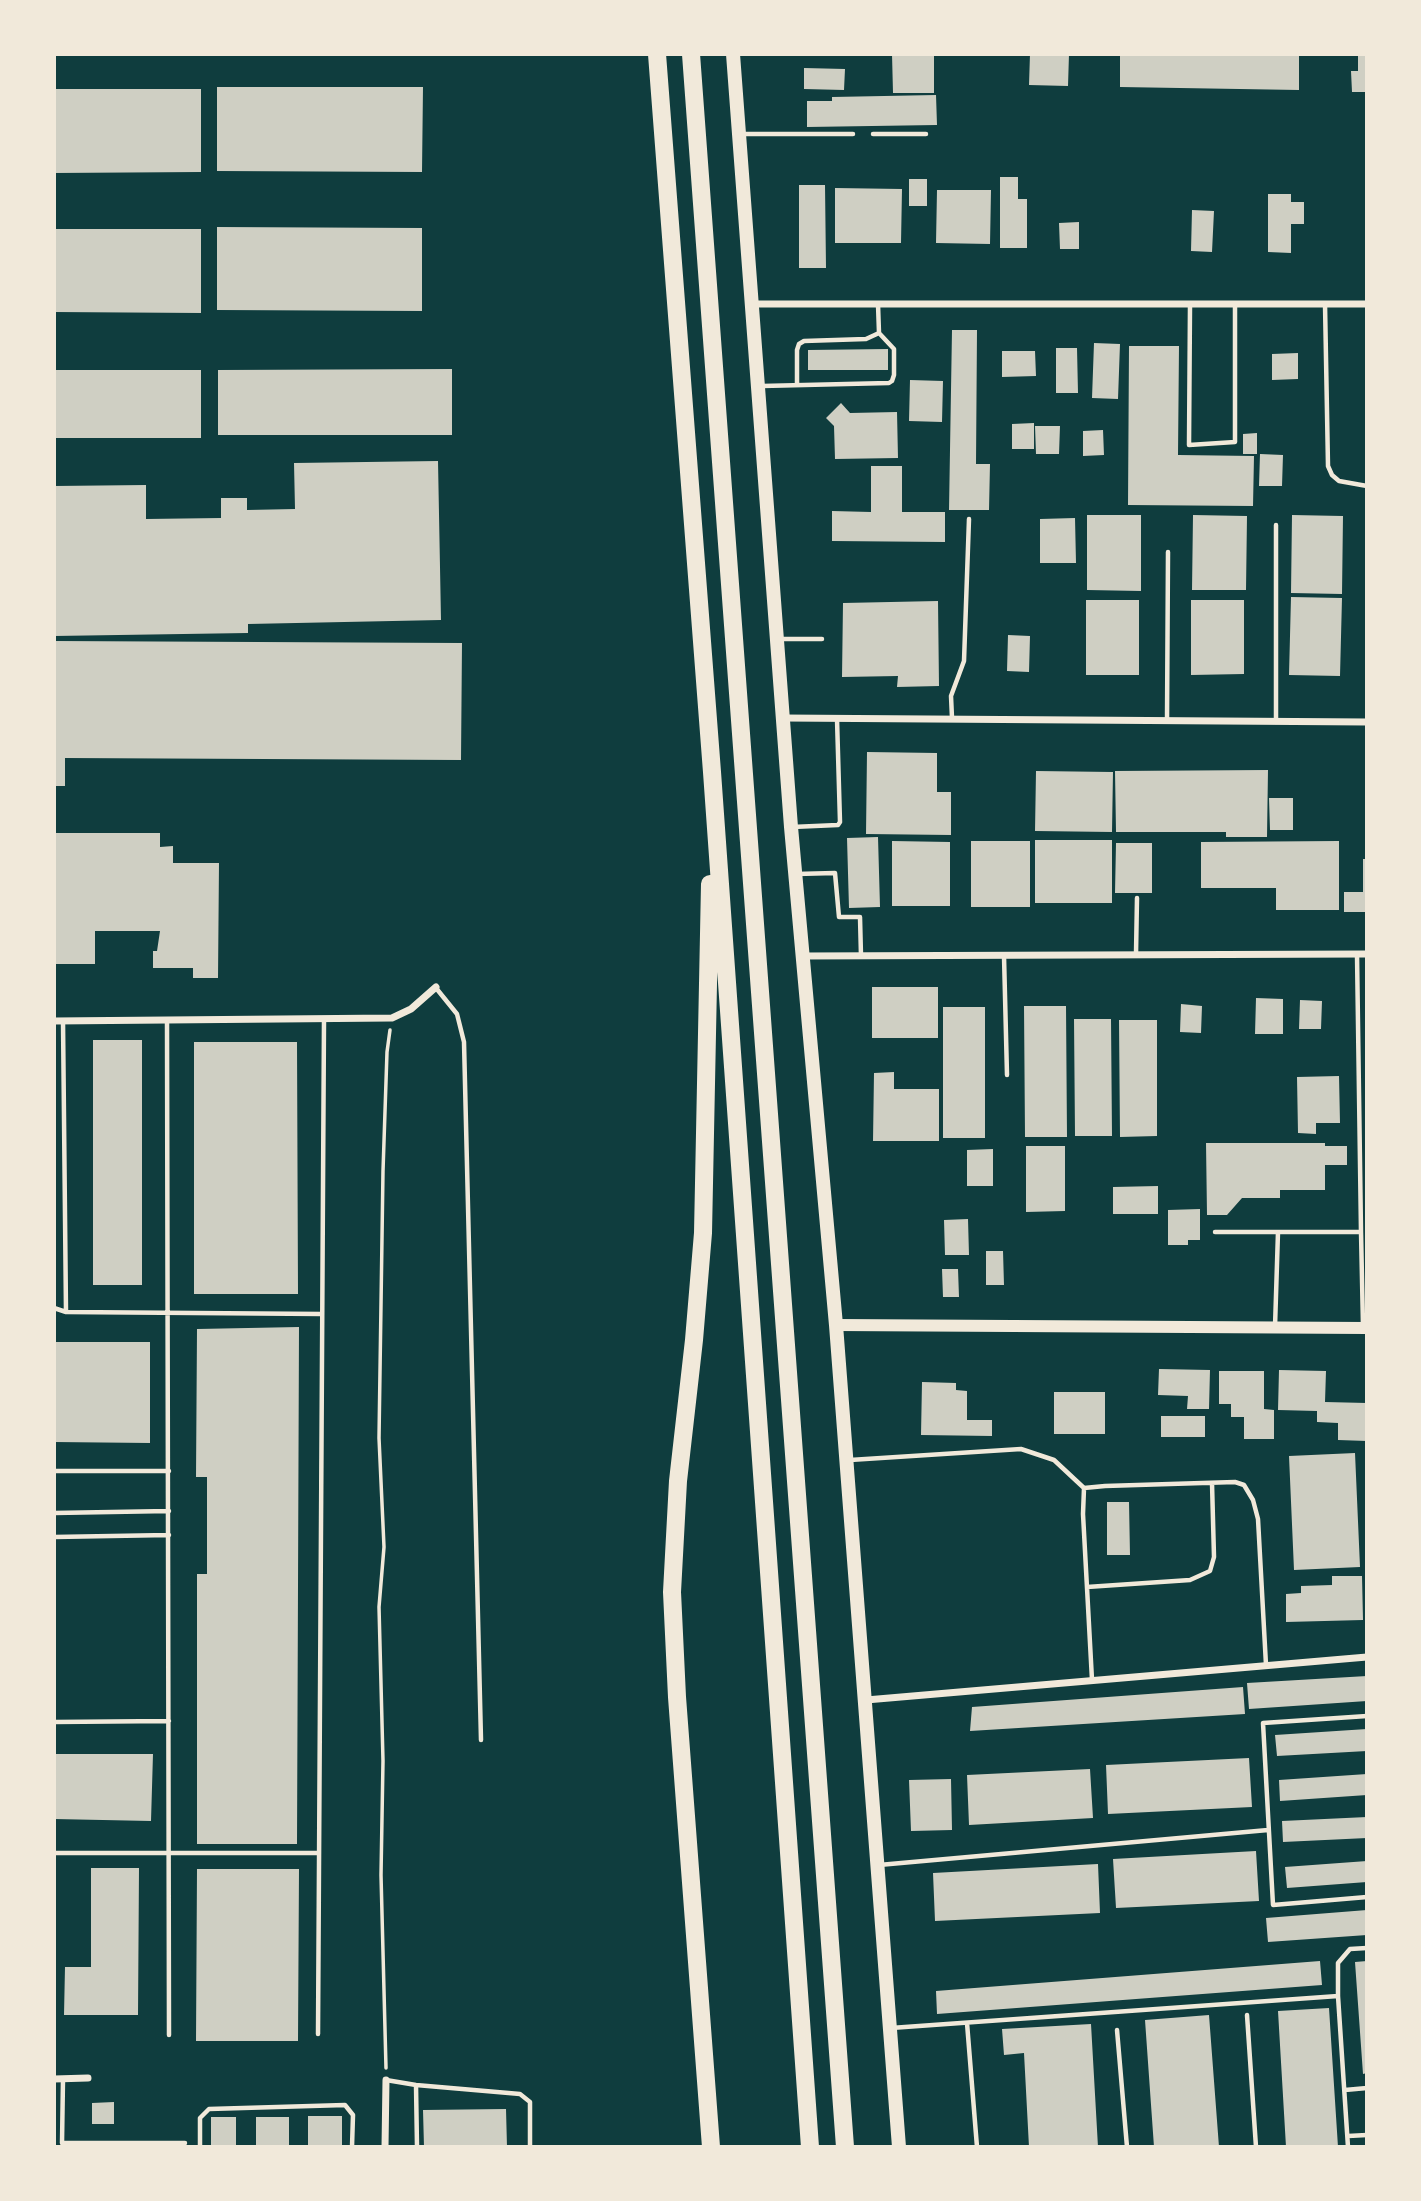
<!DOCTYPE html>
<html>
<head>
<meta charset="utf-8">
<style>
  body { margin:0 }
  #map { position:relative; width:1421px; height:2201px; overflow:hidden; background:#0f3d3e; font-family:"Work Sans",sans-serif }
  canvas { display:block }
  .frame { position:absolute; inset:0; border:56px solid #f1e9da; pointer-events:none }
</style>
</head>
<body>
<div id="map">
<canvas width="1421" height="2201"></canvas>
<div class="frame"></div>
</div>
<script>
const ctx = document.querySelector('canvas').getContext('2d');
ctx.lineJoin = 'round';
function fillPath(path, color) { ctx.fillStyle = color; ctx.fill(path, 'evenodd'); }
const poly = rows => new Path2D(rows.map(r => 'M' + r).join(''));
function strokePath(path, color, width, dash) { ctx.strokeStyle = color; ctx.lineWidth = width; ctx.lineCap = dash ? 'butt' : 'round'; ctx.setLineDash(dash || []); ctx.stroke(path); }
const building = poly([
  [892,54,934,54,934,93,893,93],
  [1030,54,1069,54,1068,86,1029,85],
  [1120,54,1299,54,1299,90,1120,87],
  [1358,54,1367,54,1367,92,1352,92,1351,71,1358,71],
  [804,68,845,69,844,90,804,89],
  [217,87,423,87,422,172,217,171],
  [54,89,201,89,201,172,54,173],
  [936,95,937,125,807,127,807,101,832,101,832,97],
  [1000,177,1018,177,1018,199,1027,199,1027,248,1000,248],
  [909,179,927,179,927,206,909,206],
  [799,185,825,185,826,268,799,268],
  [835,188,902,189,901,243,835,243],
  [937,190,991,190,990,244,936,243],
  [1268,194,1291,194,1291,202,1304,202,1304,224,1291,224,1291,253,1268,252],
  [1192,210,1214,211,1212,252,1191,251],
  [1079,222,1079,249,1060,249,1059,223],
  [217,227,422,228,422,311,217,310],
  [54,229,201,229,201,313,54,312],
  [952,330,977,330,976,464,990,464,989,510,949,510],
  [1094,343,1120,344,1118,399,1092,398],
  [1129,346,1179,346,1178,455,1254,456,1253,506,1128,505],
  [1056,348,1077,348,1078,393,1056,393],
  [888,349,888,370,808,370,808,350],
  [1002,351,1035,351,1036,376,1002,377],
  [1298,353,1298,379,1272,380,1272,354],
  [452,369,452,435,218,435,218,370],
  [54,370,201,370,201,438,54,438],
  [910,380,943,381,942,422,909,421],
  [841,403,850,413,897,412,898,458,835,459,834,426,826,418],
  [1034,423,1034,449,1012,449,1012,424],
  [1035,426,1060,426,1059,454,1036,454],
  [1103,430,1104,455,1083,456,1083,431],
  [1257,433,1257,454,1243,454,1243,434],
  [1260,454,1283,455,1282,486,1259,486],
  [438,461,441,620,248,624,248,633,54,636,54,486,146,485,146,519,221,518,221,498,247,498,247,510,295,509,294,463],
  [871,466,902,466,902,512,945,512,945,542,832,541,832,511,871,512],
  [1087,515,1141,515,1141,591,1087,590],
  [1193,515,1247,516,1246,590,1192,590],
  [1292,515,1343,516,1342,594,1291,593],
  [1075,518,1076,563,1040,563,1040,519],
  [1291,597,1342,598,1340,676,1289,675],
  [1086,600,1139,600,1139,675,1086,675],
  [1191,600,1244,600,1244,674,1191,675],
  [938,601,939,686,897,687,898,676,842,677,843,603],
  [1008,635,1030,636,1029,672,1007,671],
  [54,641,462,643,461,760,65,758,65,786,54,786],
  [867,752,937,753,937,792,951,792,951,835,866,834],
  [1268,770,1267,837,1226,837,1226,832,1116,832,1115,771],
  [1036,771,1113,772,1112,832,1035,831],
  [1269,798,1293,798,1293,830,1270,830],
  [54,833,160,833,160,847,173,846,173,863,219,863,218,978,193,978,193,968,153,968,153,951,157,951,160,931,95,931,95,964,54,964],
  [878,837,880,907,849,908,847,838],
  [1035,840,1112,840,1112,903,1035,903],
  [892,841,950,842,950,906,892,906],
  [971,841,1030,841,1030,907,971,907],
  [1339,841,1339,910,1276,910,1276,888,1201,888,1201,842],
  [1116,843,1152,843,1152,893,1115,893],
  [1363,859,1367,859,1367,912,1344,912,1344,892,1363,892],
  [872,987,938,987,938,1038,872,1038],
  [1256,998,1283,999,1283,1034,1255,1034],
  [1300,1000,1322,1001,1321,1029,1299,1029],
  [1181,1004,1202,1006,1201,1033,1180,1032],
  [1024,1006,1066,1006,1067,1137,1025,1137],
  [943,1007,985,1007,985,1138,943,1138],
  [1074,1019,1111,1019,1112,1136,1075,1136],
  [1119,1020,1157,1020,1157,1136,1120,1137],
  [93,1040,142,1040,142,1285,93,1285],
  [194,1042,297,1042,298,1294,194,1294],
  [894,1072,894,1089,939,1089,939,1141,873,1141,874,1073],
  [1339,1076,1340,1123,1316,1123,1316,1134,1298,1133,1297,1077],
  [1206,1143,1325,1143,1325,1146,1347,1146,1347,1165,1325,1165,1325,1190,1280,1190,1280,1198,1242,1198,1227,1215,1207,1215],
  [1026,1146,1065,1146,1065,1211,1026,1212],
  [993,1149,993,1186,967,1186,967,1150],
  [1158,1186,1158,1214,1113,1214,1113,1187],
  [1200,1209,1200,1240,1188,1240,1188,1245,1168,1245,1168,1210],
  [968,1219,969,1255,945,1255,944,1220],
  [986,1251,1003,1251,1004,1285,986,1285],
  [942,1269,958,1269,959,1297,943,1297],
  [299,1327,297,1844,197,1844,197,1574,207,1574,207,1477,196,1477,197,1329],
  [54,1342,150,1342,150,1443,54,1442],
  [1159,1369,1210,1370,1209,1409,1187,1409,1188,1396,1158,1395],
  [1279,1370,1326,1371,1325,1402,1367,1403,1367,1441,1338,1440,1338,1423,1317,1422,1317,1411,1278,1410],
  [1219,1371,1264,1371,1264,1409,1274,1410,1274,1439,1244,1439,1244,1417,1231,1417,1231,1404,1219,1404],
  [922,1382,956,1383,956,1390,967,1391,967,1420,992,1420,992,1436,921,1435],
  [1054,1392,1105,1392,1105,1434,1054,1434],
  [1161,1416,1205,1416,1205,1437,1161,1437],
  [1355,1453,1360,1567,1294,1570,1289,1456],
  [1107,1502,1129,1502,1130,1555,1107,1555],
  [1332,1576,1362,1576,1363,1620,1286,1622,1286,1594,1301,1593,1301,1586,1332,1585],
  [1367,1676,1367,1701,1249,1709,1247,1683],
  [1243,1687,1245,1714,970,1731,972,1707],
  [1367,1729,1367,1751,1277,1756,1275,1735],
  [54,1754,153,1754,151,1821,54,1819],
  [1249,1758,1252,1807,1108,1814,1106,1765],
  [1090,1769,1093,1818,969,1825,967,1775],
  [1367,1774,1367,1795,1280,1801,1279,1780],
  [951,1779,952,1830,911,1831,909,1780],
  [1367,1817,1367,1838,1283,1842,1282,1821],
  [1256,1851,1259,1901,1116,1908,1113,1859],
  [1367,1861,1367,1882,1287,1888,1285,1867],
  [1098,1864,1100,1913,935,1921,933,1873],
  [91,1868,139,1868,138,2015,64,2015,65,1967,91,1967],
  [197,1869,299,1869,298,2041,196,2041],
  [1367,1910,1367,1935,1268,1942,1266,1918],
  [1320,1961,1322,1985,937,2014,936,1991],
  [1367,1961,1367,2073,1363,2074,1355,1962],
  [1329,2008,1338,2147,1286,2147,1278,2011],
  [1209,2015,1219,2147,1154,2147,1145,2020],
  [1091,2024,1098,2147,1029,2147,1024,2053,1004,2055,1002,2029],
  [114,2102,114,2124,92,2124,92,2103],
  [506,2109,507,2147,424,2147,423,2110],
  [308,2116,342,2116,342,2147,308,2147],
  [211,2117,236,2117,236,2147,211,2147],
  [256,2117,289,2117,289,2147,256,2147]
]);
const path = poly([
  [386,2068,381,1875,383,1761,379,1607,384,1547,379,1438,383,1171,387,1052,390,1030]
]);
const service = poly([
  [742,134,853,134],
  [873,134,926,134],
  [1325,304,1328,466,1332,475,1339,481,1367,486],
  [1190,305,1189,445,1235,442,1235,304],
  [797,385,797,350,799,344,804,341,866,339,879,333],
  [762,386,889,383,892,381,894,375,894,349,879,333,878,304],
  [1276,525,1276,722],
  [781,639,822,639],
  [952,718,951,696,964,661,969,519],
  [1167,721,1168,552],
  [792,827,838,825,840,822,837,719],
  [796,874,835,873,839,917,860,917,861,956],
  [1136,954,1137,898],
  [1004,956,1007,1075],
  [436,988,457,1014,464,1042,481,1740],
  [63,1021,66,1312],
  [167,1021,169,2035],
  [1215,1232,1278,1232],
  [1361,1232,1363,1326],
  [54,1308,66,1312,322,1314],
  [1275,1327,1278,1232,1361,1232,1357,954],
  [850,1460,1021,1449,1054,1460,1084,1488],
  [54,1471,169,1471],
  [54,1513,169,1511],
  [54,1537,169,1535],
  [1087,1587,1190,1580,1210,1571,1214,1557,1212,1483],
  [1092,1680,1083,1514,1084,1488,1105,1486,1235,1482,1244,1485,1253,1500,1258,1519,1266,1665],
  [1367,1716,1263,1723,1273,1905,1367,1897],
  [54,1722,169,1721],
  [54,1853,319,1853],
  [879,1865,1268,1830],
  [1338,1996,1348,2147],
  [1247,2015,1256,2147],
  [967,2023,977,2147],
  [891,2028,1338,1996,1338,1963,1350,1949,1367,1948],
  [1117,2030,1127,2147],
  [318,2034,324,1019],
  [63,2079,62,2143,185,2143],
  [386,2080,416,2085,520,2094,530,2102,530,2147],
  [416,2085,417,2147],
  [1345,2090,1367,2088],
  [1348,2136,1367,2135],
  [200,2147,200,2118,209,2109,345,2105,353,2115,352,2147]
]);
const minor = poly([
  [752,304,1367,304],
  [783,718,1367,722],
  [802,956,1367,954],
  [54,1021,392,1018,411,1009,436,987],
  [866,1700,1367,1657],
  [54,2079,88,2078],
  [385,2147,386,2080]
]);
const tertiary = poly([
  [836,1325,1367,1328]
]);
const secondary = poly([
  [733,54,791,827,836,1325,899,2147]
]);
const motorway = poly([
  [657,54,712,772,810,2147],
  [691,54,845,2147],
  [710,884,703,1233,694,1340,678,1481,672,1592,677,1697,711,2147]
]);
fillPath(building, '#cfcfc3');
strokePath(path, '#f1e9da', 3.5);
strokePath(service, '#f1e9da', 4.5);
strokePath(minor, '#f1e9da', 7);
strokePath(tertiary, '#f1e9da', 12);
strokePath(secondary, '#f1e9da', 14);
strokePath(motorway, '#f1e9da', 18);
</script>
</body>
</html>
